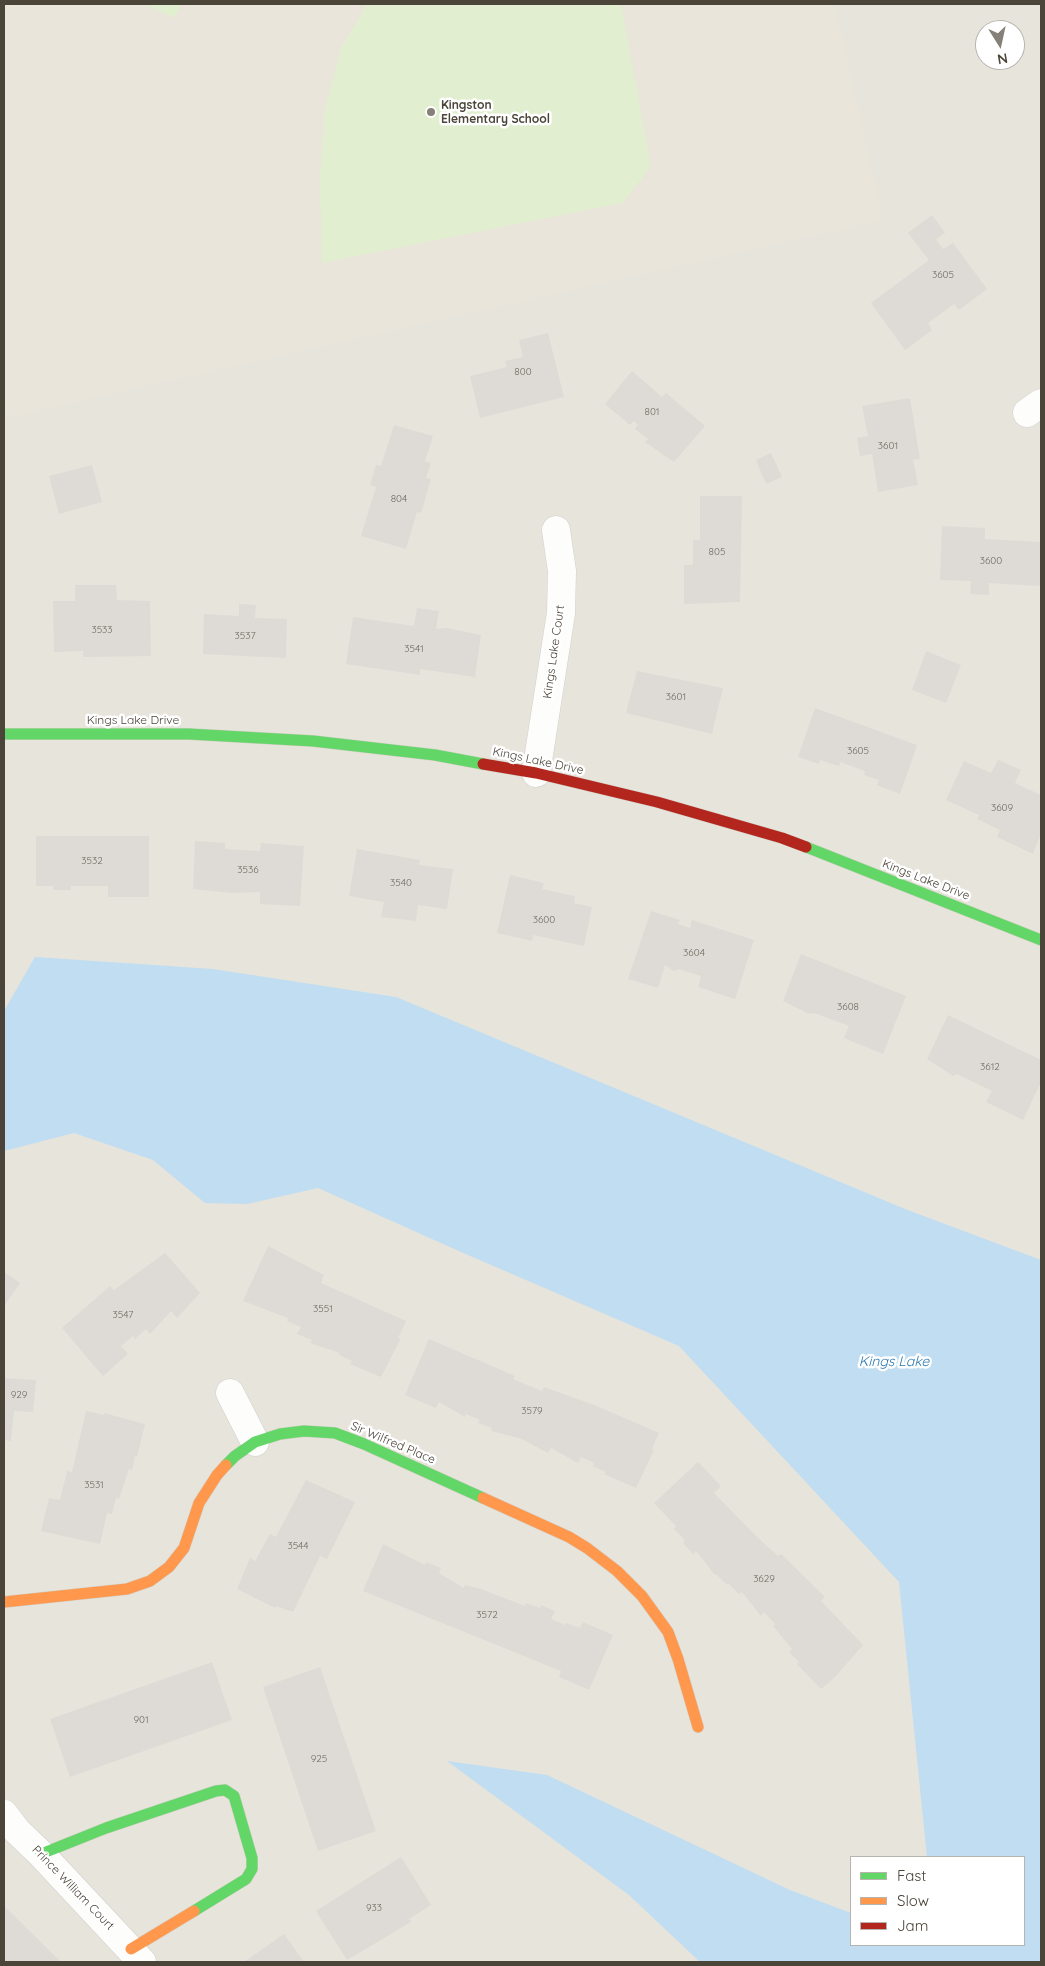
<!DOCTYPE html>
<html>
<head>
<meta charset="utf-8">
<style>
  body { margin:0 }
  #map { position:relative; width:1045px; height:1966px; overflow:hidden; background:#f4f2ee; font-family:Quicksand,sans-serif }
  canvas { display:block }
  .frame { position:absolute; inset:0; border:5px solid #4b4439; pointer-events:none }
  .legend { position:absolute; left:850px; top:1856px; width:175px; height:90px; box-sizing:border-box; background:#fff; border:1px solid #b7b4b0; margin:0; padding:6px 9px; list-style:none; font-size:15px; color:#4b4439 }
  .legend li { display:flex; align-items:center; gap:10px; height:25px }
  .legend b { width:25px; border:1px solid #b7b4b0 }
  .north { position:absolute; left:975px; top:20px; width:50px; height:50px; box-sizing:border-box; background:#fff; border:1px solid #b7b4b0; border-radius:50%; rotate:170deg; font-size:14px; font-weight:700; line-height:20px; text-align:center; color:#4b4439 }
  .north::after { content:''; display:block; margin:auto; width:18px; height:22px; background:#868178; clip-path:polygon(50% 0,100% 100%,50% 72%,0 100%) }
</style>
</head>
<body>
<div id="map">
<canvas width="1045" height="1966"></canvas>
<div class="frame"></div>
<ul class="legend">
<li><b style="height:6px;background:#63d668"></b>Fast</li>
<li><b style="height:6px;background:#ff974d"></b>Slow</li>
<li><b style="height:6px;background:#b3261e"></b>Jam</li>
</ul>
<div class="north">N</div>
</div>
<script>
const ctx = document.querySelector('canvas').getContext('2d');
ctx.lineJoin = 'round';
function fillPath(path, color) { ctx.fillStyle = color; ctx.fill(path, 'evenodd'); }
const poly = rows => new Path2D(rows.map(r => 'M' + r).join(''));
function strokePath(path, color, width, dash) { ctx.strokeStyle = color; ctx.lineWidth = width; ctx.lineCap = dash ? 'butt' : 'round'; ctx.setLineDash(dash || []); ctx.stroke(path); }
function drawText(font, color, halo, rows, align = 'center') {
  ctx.font = font + ' Quicksand,sans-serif'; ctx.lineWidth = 5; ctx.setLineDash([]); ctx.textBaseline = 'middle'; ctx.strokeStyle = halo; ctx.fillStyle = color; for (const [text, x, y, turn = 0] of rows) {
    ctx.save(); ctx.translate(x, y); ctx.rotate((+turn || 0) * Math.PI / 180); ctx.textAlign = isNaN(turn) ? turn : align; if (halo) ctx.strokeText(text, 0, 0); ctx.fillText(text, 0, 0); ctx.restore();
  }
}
const residential = poly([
  [4,4,1041,4,1041,1962,4,1962],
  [985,30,1015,30,1015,60,985,60],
  [851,1857,1024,1857,1024,1945,851,1945]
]);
const education = poly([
  [4,4,835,4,883,220,4,418]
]);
const green = poly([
  [145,4,181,4,174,18],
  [367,4,621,4,651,166,623,203,322,263,320,179,325,107,342,46]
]);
const water = poly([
  [35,957,213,969,396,997,905,1209,1041,1260,1041,1962,700,1962,629,1895,447,1761,547,1775,790,1890,851,1913,851,1945,1024,1945,1024,1857,927,1857,899,1582,679,1346,461,1252,318,1188,247,1204,205,1203,153,1160,74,1133,4,1151,4,1011]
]);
const building = poly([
  [932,215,945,233,936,239,943,249,953,243,987,289,959,310,954,304,928,323,932,330,905,350,871,303,929,260,908,233],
  [548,333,564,397,480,418,470,376,507,367,505,361,523,357,519,340],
  [632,371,662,397,666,393,705,426,674,462,645,442,648,439,635,429,638,425,634,421,630,425,605,404],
  [910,398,920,459,913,460,918,485,878,492,872,454,860,456,857,438,868,436,862,406],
  [394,425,433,436,425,461,431,463,426,478,431,479,421,513,417,512,406,549,361,536,376,487,370,485,376,465,381,466],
  [771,453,782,477,766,484,756,460],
  [92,465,102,502,59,514,49,476],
  [700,496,742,496,740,602,684,604,684,565,693,565,693,540,700,540],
  [942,526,985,528,985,539,1041,542,1041,586,989,583,989,595,970,594,971,581,940,580],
  [75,585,116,585,117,600,150,601,151,656,83,657,83,651,54,652,53,601,75,601],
  [239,604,256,605,255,618,287,619,286,658,203,654,204,614,239,616],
  [417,608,439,611,436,629,447,628,481,635,475,677,420,669,420,675,346,664,353,617,414,626],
  [926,651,961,665,946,703,912,690],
  [637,671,723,688,712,734,626,713],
  [815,708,917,745,900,794,877,785,879,780,864,775,865,771,840,762,839,766,820,760,819,764,798,757],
  [998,760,1021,770,1015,783,1041,795,1041,833,1033,854,997,837,1000,830,977,819,979,815,946,800,964,761,991,773],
  [36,836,149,836,149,897,108,897,108,886,71,886,71,890,53,890,53,886,36,886],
  [195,841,225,843,225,849,260,851,261,843,304,846,300,906,260,904,260,892,232,893,193,889],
  [357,849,420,860,419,865,453,869,447,909,418,905,416,921,381,917,384,902,349,896],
  [510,875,544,883,542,889,575,896,574,903,592,907,584,946,533,935,532,941,497,933],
  [651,911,680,920,678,924,690,928,692,920,754,940,735,999,698,987,701,976,679,969,674,971,665,965,658,988,628,979],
  [801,954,906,996,883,1054,844,1038,849,1026,814,1013,809,1014,783,1001],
  [948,1015,1041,1060,1041,1082,1023,1120,986,1102,992,1091,957,1074,953,1076,927,1059],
  [268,1246,324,1275,321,1283,406,1321,398,1338,401,1338,381,1377,350,1364,352,1361,339,1355,340,1353,310,1343,312,1340,297,1334,301,1327,287,1321,288,1318,243,1301],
  [165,1253,200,1293,177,1318,171,1311,150,1334,146,1329,135,1339,133,1336,121,1346,128,1354,103,1376,62,1328,110,1286,114,1290],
  [4,1272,20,1283,4,1306],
  [429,1339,515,1376,513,1379,542,1391,544,1387,597,1406,659,1433,652,1449,654,1450,636,1488,604,1474,606,1472,593,1466,594,1463,581,1457,578,1463,551,1448,548,1453,522,1439,491,1431,492,1428,478,1423,480,1420,466,1414,465,1417,439,1402,436,1408,405,1395],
  [4,1378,36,1380,33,1412,14,1411,11,1441,4,1440],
  [86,1411,104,1415,104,1413,145,1424,137,1457,135,1456,132,1470,129,1469,119,1499,116,1498,112,1514,107,1513,100,1544,41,1531,49,1498,60,1500,67,1471,72,1472],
  [698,1462,721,1486,714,1493,756,1536,778,1556,781,1554,825,1597,821,1601,863,1645,834,1678,821,1689,797,1664,799,1662,789,1652,792,1649,773,1626,775,1624,764,1612,761,1616,742,1592,739,1594,728,1583,727,1585,716,1574,715,1575,696,1551,693,1554,683,1543,685,1540,674,1529,676,1526,654,1503],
  [306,1480,355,1502,327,1559,320,1556,293,1612,276,1606,275,1608,237,1589,250,1558,255,1561,270,1534,276,1537],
  [383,1544,425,1565,426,1562,441,1568,439,1573,464,1588,465,1585,481,1589,525,1606,526,1603,540,1608,541,1605,555,1611,551,1619,565,1625,566,1623,580,1628,583,1622,613,1635,589,1690,559,1677,561,1671,363,1591],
  [212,1662,232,1720,70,1777,50,1719],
  [320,1667,376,1831,318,1851,263,1687],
  [401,1857,431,1905,409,1919,411,1922,347,1960,316,1911],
  [4,1906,61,1962,4,1962],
  [284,1934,304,1962,244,1962]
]);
const street = poly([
  [1027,413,1041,403],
  [536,773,561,613,562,571,556,530],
  [230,1393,255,1442],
  [4,1814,17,1831,41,1854,142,1962]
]);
const fast = poly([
  [4,734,189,734,313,741,435,755,483,764],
  [806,847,1041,940],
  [226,1465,235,1456,255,1442,280,1434,304,1431,335,1433,364,1444,483,1498],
  [41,1854,106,1828,216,1791,225,1790,234,1796,252,1858,252,1869,246,1879,194,1911]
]);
const slow = poly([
  [483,1498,569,1537,587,1548,617,1571,642,1596,668,1632,678,1659,698,1727],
  [4,1602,127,1589,150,1581,169,1567,184,1548,199,1503,217,1475,226,1465],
  [131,1949,194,1911]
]);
const jam = poly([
  [483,764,536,773,657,802,782,838,806,847]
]);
const markers = [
  [431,112,5,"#868178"]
];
const numberNames = [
  ["3605",943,275],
  ["800",523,372],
  ["801",652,412],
  ["3601",888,446],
  ["804",399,499],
  ["805",717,552],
  ["3600",991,561],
  ["3533",102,630],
  ["3537",245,636],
  ["3541",414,649],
  ["3601",676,697],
  ["3605",858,751],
  ["3609",1002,808],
  ["3532",92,861],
  ["3536",248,870],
  ["3540",401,883],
  ["3600",544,920],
  ["3604",694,953],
  ["3608",848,1007],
  ["3612",990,1067],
  ["3551",323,1309],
  ["3547",123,1315],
  ["929",19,1395],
  ["3579",532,1411],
  ["3531",94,1485],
  ["3544",298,1546],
  ["3629",764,1579],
  ["3572",487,1615],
  ["901",141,1720],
  ["925",319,1759],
  ["933",374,1908]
];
const poiNames = [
  ["Kingston",441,105],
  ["Elementary School",441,119]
];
const streetNames = [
  ["Kings Lake Court",554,652,-82],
  ["Kings Lake Drive",133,720],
  ["Kings Lake Drive",538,761,12],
  ["Kings Lake Drive",926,880,21],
  ["Sir Wilfred Place",393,1443,23],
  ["Prince William Court",73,1888,46]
];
const waterNames = [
  ["Kings Lake",894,1362]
];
fillPath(residential, '#e7e4dc');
fillPath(education, '#eae5da');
fillPath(green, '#e1eecf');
fillPath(water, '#c0ddf1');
fillPath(building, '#dedbd6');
strokePath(street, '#d2d0cb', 29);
strokePath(fast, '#d3cfc5', 12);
strokePath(slow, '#d3cfc5', 12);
strokePath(jam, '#d3cfc5', 12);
strokePath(street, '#fdfdfc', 28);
strokePath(fast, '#63d668', 11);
strokePath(slow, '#ff974d', 11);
strokePath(jam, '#b3261e', 11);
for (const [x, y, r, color] of markers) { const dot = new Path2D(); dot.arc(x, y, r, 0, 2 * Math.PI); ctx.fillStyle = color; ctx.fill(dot); strokePath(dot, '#fff', 2); }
drawText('10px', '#706a61', null, numberNames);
drawText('bold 12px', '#4b4439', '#fff', poiNames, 'left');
drawText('12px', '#4b4439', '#fff', streetNames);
drawText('italic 14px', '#2e7ab2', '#fff', waterNames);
</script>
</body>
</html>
